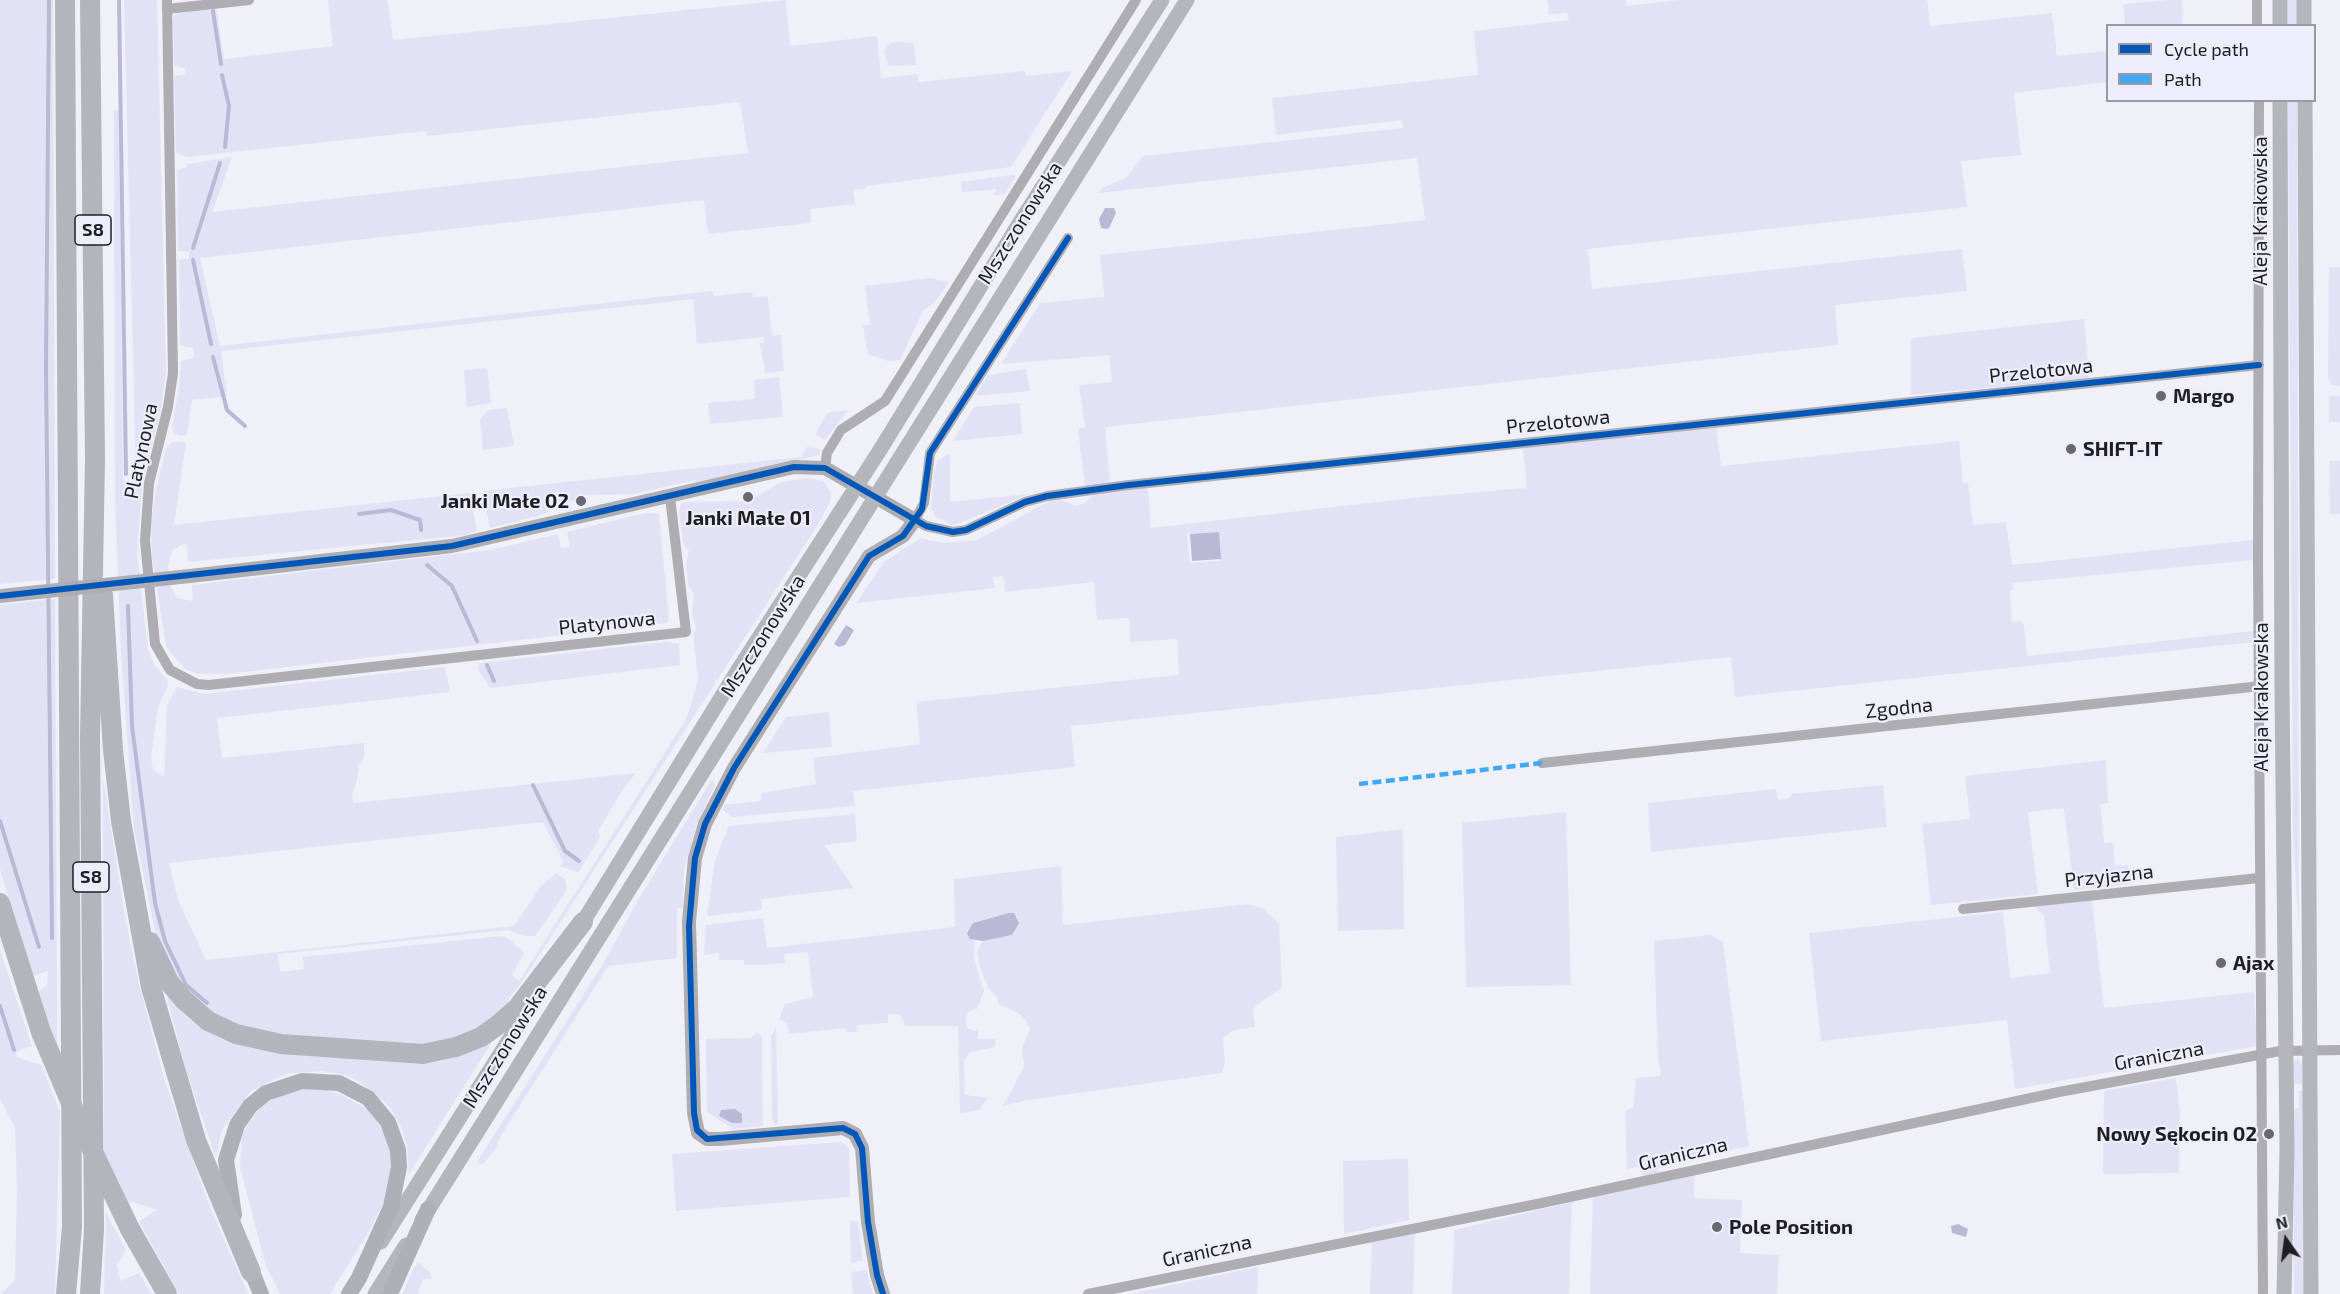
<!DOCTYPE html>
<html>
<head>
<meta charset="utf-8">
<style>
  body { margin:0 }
  #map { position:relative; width:2340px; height:1294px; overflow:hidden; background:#f0f0f8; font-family:"Exo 2",sans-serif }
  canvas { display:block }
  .legend { position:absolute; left:2106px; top:24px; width:210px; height:78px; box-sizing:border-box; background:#ededfb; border:2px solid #9a9aa5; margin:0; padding:8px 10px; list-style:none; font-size:18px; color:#1e1e23 }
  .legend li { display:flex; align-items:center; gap:12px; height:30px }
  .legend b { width:30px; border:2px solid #9a9aa5 }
  .north { position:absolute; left:2256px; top:1210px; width:60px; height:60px; -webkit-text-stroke:4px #ededfb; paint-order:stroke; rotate:346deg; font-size:16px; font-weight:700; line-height:24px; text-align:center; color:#1e1e23 }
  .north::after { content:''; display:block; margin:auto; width:21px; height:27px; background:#1e1e23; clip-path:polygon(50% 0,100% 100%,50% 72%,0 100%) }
</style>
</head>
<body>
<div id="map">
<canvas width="2340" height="1294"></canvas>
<ul class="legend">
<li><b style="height:8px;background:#0057b8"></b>Cycle path</li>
<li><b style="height:8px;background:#3fa9f5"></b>Path</li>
</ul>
<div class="north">N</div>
</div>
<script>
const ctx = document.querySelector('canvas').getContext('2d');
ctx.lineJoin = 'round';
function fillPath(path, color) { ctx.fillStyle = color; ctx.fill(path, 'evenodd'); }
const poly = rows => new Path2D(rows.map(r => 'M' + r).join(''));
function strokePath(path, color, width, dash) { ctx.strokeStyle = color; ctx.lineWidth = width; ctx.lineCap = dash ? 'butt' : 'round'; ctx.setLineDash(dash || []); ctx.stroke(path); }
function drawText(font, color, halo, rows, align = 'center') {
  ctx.font = font + ' "Exo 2",sans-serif'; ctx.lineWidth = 4.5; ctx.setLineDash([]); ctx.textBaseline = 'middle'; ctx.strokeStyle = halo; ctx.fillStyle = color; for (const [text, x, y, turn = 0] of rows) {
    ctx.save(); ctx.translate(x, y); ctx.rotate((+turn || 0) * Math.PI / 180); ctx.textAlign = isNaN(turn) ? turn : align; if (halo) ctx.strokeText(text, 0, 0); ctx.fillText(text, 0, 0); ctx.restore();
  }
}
const green = poly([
  [0,0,53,0,55,579,0,584],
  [124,0,157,0,166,373,160,413,142,485,137,554,148,650,155,666,167,679,168,686,158,707,151,758,153,770,164,777,167,705,177,687,204,694,445,667,450,692,217,718,222,758,364,743,364,758,359,763,357,781,352,794,353,803,636,773,625,786,598,831,600,837,579,871,576,872,560,866,563,861,543,822,169,863,178,900,206,960,514,926,542,885,556,873,565,879,567,890,535,936,525,936,508,930,278,954,280,972,304,969,303,957,500,936,506,937,524,953,512,975,518,980,521,978,685,721,692,702,698,679,693,633,696,628,692,614,694,594,688,585,686,564,689,551,684,546,679,512,681,504,686,502,747,501,782,482,809,478,823,481,831,492,830,502,819,523,521,983,507,1001,507,1006,477,1031,427,1047,252,1032,212,1013,186,989,166,959,157,940,134,829,121,652,115,502,114,110,119,110,123,477,125,482,134,484,136,477],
  [328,0,388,0,393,40,786,0,790,46,877,36,881,78,917,74,919,82,1025,71,1026,76,1072,71,1011,167,867,186,865,189,853,190,855,204,810,209,811,223,708,234,704,200,200,258,220,346,713,291,714,296,752,292,753,297,768,296,772,336,781,335,784,371,765,373,760,343,764,342,764,337,697,344,693,299,221,351,227,396,192,400,187,435,180,436,174,433,172,427,179,388,181,361,194,358,194,349,180,345,179,260,189,258,189,252,178,251,177,170,187,167,187,164,232,157,212,212,748,153,740,102,427,136,426,131,188,157,176,153,174,77,185,74,185,69,174,65,173,18,176,14,216,6,224,59,333,46],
  [1547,0,1626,0,1627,6,1679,0,1927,0,1930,26,2052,13,2057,56,2107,51,2107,82,2014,93,2021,155,1961,161,1967,207,1588,249,1592,289,1962,249,1967,291,1835,305,1838,345,1105,427,1110,481,1100,486,1085,488,1078,429,1085,427,1079,385,1112,382,1109,355,1001,364,1040,303,1104,297,1100,255,1425,220,1417,158,1099,193,1102,188,1126,178,1143,156,1403,128,1402,120,1276,135,1272,98,1478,75,1474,31,1569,20,1567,13,1549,14],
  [2168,0,2182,0,2183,25,2125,25,2123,4],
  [2288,0,2297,0,2297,25,2288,26],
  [898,42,914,43,916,65,888,66,884,50,891,43],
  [2288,101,2297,101,2299,931,2293,839],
  [1012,175,1016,176,1005,194,993,196,997,189,962,192,961,182],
  [2329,267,2340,267,2340,386,2332,385,2328,378],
  [930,278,949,282,935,302,923,311,900,360,888,361,868,354,863,326,870,325,865,286],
  [2084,319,2089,378,1911,395,1911,338],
  [487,368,491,403,467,407,464,370],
  [1026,369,1030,391,975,396,988,375],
  [779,377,783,417,710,424,708,403,755,399,754,380],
  [2329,396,2340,396,2340,422,2329,422],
  [1020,403,1022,434,953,441,974,407],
  [507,408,514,446,483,450,480,419,488,410],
  [848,410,825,440,815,434,827,413],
  [1716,427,1721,466,1959,441,1963,483,1968,482,1973,525,2006,522,2012,565,2253,540,2253,560,2013,583,2013,590,2010,591,2012,622,2021,621,2024,624,2027,656,2254,631,2253,642,1735,697,1731,657,1071,726,1075,767,853,791,855,806,733,817,723,810,724,805,761,801,761,793,816,784,813,758,920,744,916,702,1179,675,1177,639,1130,642,1129,618,1097,620,1094,582,1005,592,1003,576,993,577,995,588,856,603,884,562,920,538,943,543,977,540,1053,499,1059,499,1076,506,1085,503,1093,495,1148,488,1151,528,1421,497,1527,488,1523,447,1632,436,1638,439,1649,434],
  [1218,532,1220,561,1190,563,1187,534],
  [173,442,186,442,174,525,470,493,477,531,466,535,188,562,187,544,181,545,172,551,168,565,170,585,177,598,193,601,192,585,490,550,558,534,561,548,570,547,567,532,645,513,659,514,669,617,667,623,227,674,198,674,185,669,166,647,152,556,151,522,156,491,166,448],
  [807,447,818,449,820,451,819,455,696,484,695,480,634,494,584,495,541,515,490,528,482,491,801,457],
  [950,454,950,502,1029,494,960,523,951,525,934,516,934,511,931,510,934,471,938,460],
  [2329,461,2340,461,2340,514,2330,514],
  [55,599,57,1007,57,1046,37,993,47,985,48,971,34,976,29,967,0,869,0,605],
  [666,642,679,644,680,665,490,688,478,669,479,663],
  [829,712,832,747,763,753,786,717],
  [2106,760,2108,803,2100,804,2104,843,2113,842,2115,866,2128,865,2131,884,2074,890,2064,808,2028,812,2038,894,1931,905,1922,824,1970,819,1965,776],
  [103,778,125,917,138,980,165,1082,209,1205,248,1294,179,1294,139,1221,157,1210,133,1202,129,1204,104,1154],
  [712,779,715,785,697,824,684,869,683,907,677,909,677,958,608,966,500,1137,495,1150,482,1165,477,1162,603,964,638,900],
  [1883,785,1887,827,1651,852,1648,803,1776,789,1778,800,1787,799,1792,794],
  [1566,812,1571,985,1466,987,1462,823],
  [855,814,857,841,824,845,854,888,761,899,762,910,707,916,715,860,729,826],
  [1403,829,1404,929,1338,931,1336,837],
  [1061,866,1063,925,1248,904,1262,908,1279,923,1282,988,1256,1005,1253,1011,1255,1027,1233,1030,1223,1038,1225,1063,1222,1073,1028,1100,1003,1106,1024,1067,1022,1049,1030,1029,1026,1020,1018,1013,998,1004,998,998,988,988,979,965,977,951,983,941,1012,935,997,916,973,923,970,939,975,940,974,958,984,991,977,1009,970,1011,966,1016,966,1023,968,1029,978,1031,978,1039,995,1039,995,1047,970,1052,964,1060,965,1095,988,1098,979,1110,960,1113,958,1026,906,1026,899,1014,888,1014,888,1023,857,1025,857,1032,846,1032,846,1028,789,1034,787,1023,779,1019,785,1004,813,997,808,952,784,954,785,963,764,965,744,965,744,960,719,960,719,953,704,955,706,925,763,918,767,948,955,927,954,879],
  [2092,900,2104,1008,2254,992,2257,1046,2015,1089,2007,1020,1821,1041,1809,933,2003,912,2010,978,2050,973,2044,916,2034,906],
  [1711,935,1723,942,1749,1146,1660,1166,1657,1173,1643,1176,1638,1167,1627,1169,1625,1111,1633,1108,1636,1078,1661,1076,1658,1059,1654,941],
  [0,950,32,1046,16,1052,17,1057,41,1065,60,1111,55,1294,1,1294,15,1280,17,1190,15,1128,0,1099],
  [165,990,182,1013,200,1027,222,1039,275,1052,417,1064,444,1061,468,1053,495,1037,409,1174,407,1145,401,1127,389,1106,360,1082,348,1076,322,1071,286,1074,251,1091,222,1130,216,1158,185,1067],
  [776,1027,778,1124,775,1125,772,1118,771,1036],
  [757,1033,762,1036,763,1126,733,1129,707,1112,706,1039,751,1038],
  [2298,1058,2302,1063,2302,1084,2295,1084,2293,1101,2293,1062],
  [2176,1078,2180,1112,2179,1173,2103,1174,2104,1091],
  [303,1089,324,1089,342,1095,371,1111,387,1138,391,1155,392,1165,385,1200,368,1233,330,1294,280,1294,265,1263,240,1167,242,1135,254,1115,265,1104,283,1093],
  [2299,1091,2303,1091,2304,1294,2294,1294,2293,1109,2299,1108],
  [841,1142,849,1148,850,1197,676,1211,672,1154],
  [1408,1159,1409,1220,1344,1234,1343,1161],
  [1695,1174,1694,1198,1742,1200,1740,1253,1779,1255,1777,1294,1590,1294,1593,1197],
  [1572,1202,1569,1294,1452,1294,1454,1230],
  [106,1212,126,1250,117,1265,120,1281,139,1273,152,1294,104,1294],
  [850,1220,858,1221,863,1261,851,1263],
  [1415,1234,1413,1294,1370,1294,1372,1242],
  [417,1262,429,1271,432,1279,423,1279,418,1294,402,1294],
  [1258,1267,1257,1294,1130,1294,1205,1278],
  [866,1270,873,1294,853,1294,851,1272]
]);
const water = poly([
  [1105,208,1114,208,1116,213,1109,228,1106,229,1101,228,1099,219],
  [1219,532,1221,559,1192,561,1190,534],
  [846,625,854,630,845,645,839,647,834,644],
  [1009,913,1014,913,1019,923,1012,935,983,941,970,939,967,933,973,923],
  [735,1109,742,1114,742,1123,732,1123,719,1116,721,1110],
  [1958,1224,1968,1229,1966,1237,1952,1233,1951,1226]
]);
const stream = poly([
  [49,0,46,369,52,938],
  [119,0,126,474],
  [213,11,221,64],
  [222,75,229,106,225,147],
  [193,248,220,163],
  [193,260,211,344],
  [213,357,227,410,245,426],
  [359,514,391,510,420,520,421,530],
  [427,565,452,586,477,641],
  [128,606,132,726,155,903,165,941,186,985,207,1003],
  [487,665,494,681],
  [533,785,565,851,579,861],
  [0,821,39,947],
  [0,1006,14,1050]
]);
const minor = poly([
  [167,0,173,373,168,407,149,483,145,541,155,644,170,670,197,684,209,685,686,632,670,497],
  [167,9,249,0],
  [2257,26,2257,0],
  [2259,100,2258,563,2263,1294],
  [1068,238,930,453,924,503,915,520,926,526,953,532,966,530,1025,502,1047,496,1129,485,2259,365],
  [825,468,827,453,841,430,885,401,1136,0],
  [1542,763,2261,686],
  [1963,909,2259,878],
  [1088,1294,1537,1204,2059,1092,2280,1051,2340,1050]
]);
const tertiary = poly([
  [190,576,452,546,794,467,825,468,915,520,903,536,869,556,734,768,705,824,695,858,689,922,694,1113,698,1133,707,1139,720,1139,843,1128,855,1134,862,1148,868,1222,877,1275,883,1294]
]);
const secondary = poly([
  [2280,0,2280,26],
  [2304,0,2304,26],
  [2280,100,2282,692,2287,1149,2284,1294],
  [2305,100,2311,1294],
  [578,930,738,670,880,450,1022,219,1162,0],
  [422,1220,1187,0],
  [381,1242,538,994],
  [375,1294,406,1245]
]);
const primary = poly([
  [234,1215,226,1160,237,1125,250,1106,266,1093,302,1081,339,1083,368,1098,388,1122,398,1150,399,1167,391,1207,359,1278,349,1294],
  [247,1260,261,1294],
  [390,1294,428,1209]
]);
const motorway = poly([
  [65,0,72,1227,66,1294],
  [103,595,113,750,121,821,151,987,196,1140,251,1272],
  [0,903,41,1032],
  [150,942,169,982,184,1000,208,1021,236,1034,281,1044,423,1054,456,1047,481,1037,498,1025,517,1008,583,922],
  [130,1229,167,1294],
  [90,1294,94,1230,90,736,95,460,90,0]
]);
const tertiaryBridge = poly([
  [0,596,190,576]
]);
const motorwayBridge = poly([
  [41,1032,82,1129,130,1229]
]);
const quiet = poly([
  [1359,784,1542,763]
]);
const cycleway = poly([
  [0,596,452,546,794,467,825,468,926,526,953,532,966,530,1025,502,1047,496,1129,485,2259,365],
  [883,1294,877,1275,868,1222,862,1148,855,1134,843,1128,707,1139,697,1130,694,1113,689,926,695,858,705,824,734,768,869,556,903,536,922,509,930,453,1068,238]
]);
const markers = [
  [2161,396,6,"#68686e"],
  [2071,449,6,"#68686e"],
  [748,497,6,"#68686e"],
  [581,501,6,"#68686e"],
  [2221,963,6,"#68686e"],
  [2269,1134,6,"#68686e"],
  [1717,1227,6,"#68686e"]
];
const shields = [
  [93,230,36],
  [91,877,36]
];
const shieldNames = [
  ["S8",93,230],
  ["S8",91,877]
];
const streetNames = [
  ["Aleja Krakowska",2260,211,-90],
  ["Mszczonowska",1020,223,-58],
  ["Przelotowa",2041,371,-6],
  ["Przelotowa",1558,422,-6],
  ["Platynowa",141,451,-78],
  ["Platynowa",607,623,-6],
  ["Mszczonowska",763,636,-58],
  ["Aleja Krakowska",2261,697,-90],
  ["Zgodna",1899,708,-6],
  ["Przyjazna",2109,876,-6],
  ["Mszczonowska",505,1047,-58],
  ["Graniczna",2159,1056,-10],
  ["Graniczna",1683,1154,-13],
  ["Graniczna",1207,1251,-12]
];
const poiNames = [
  ["Margo",2173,396],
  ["SHIFT-IT",2083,449],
  ["Janki Małe 02",569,501,"right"],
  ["Janki Małe 01",748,518,"center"],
  ["Ajax",2233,963],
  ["Nowy Sękocin 02",2257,1134,"right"],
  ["Pole Position",1729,1227]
];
fillPath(green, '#e2e2f6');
fillPath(water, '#b9b9d6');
strokePath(stream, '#b9b9d6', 4);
strokePath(minor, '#adadb2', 10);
strokePath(tertiary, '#adadb2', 14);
strokePath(secondary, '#b5b5bc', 15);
strokePath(primary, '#afafb7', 16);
strokePath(motorway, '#b4b4bc', 20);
strokePath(tertiaryBridge, '#adadb2', 14);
strokePath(motorwayBridge, '#b4b4bc', 20);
strokePath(quiet, '#3fa9f5', 4.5, [9, 4.5]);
strokePath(cycleway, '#0057b8', 6);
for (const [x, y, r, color] of markers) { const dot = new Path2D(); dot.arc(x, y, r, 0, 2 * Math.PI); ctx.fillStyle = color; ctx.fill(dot); strokePath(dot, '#ededfb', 2); }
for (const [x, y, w] of shields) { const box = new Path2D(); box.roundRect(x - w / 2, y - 15, w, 30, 4.5); ctx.fillStyle = '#ededfb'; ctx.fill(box); strokePath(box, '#1e1e23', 1.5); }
drawText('bold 18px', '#1e1e23', null, shieldNames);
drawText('20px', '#1e1e23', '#ededfb', streetNames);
drawText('bold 20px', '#1e1e23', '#ededfb', poiNames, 'left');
</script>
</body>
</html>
